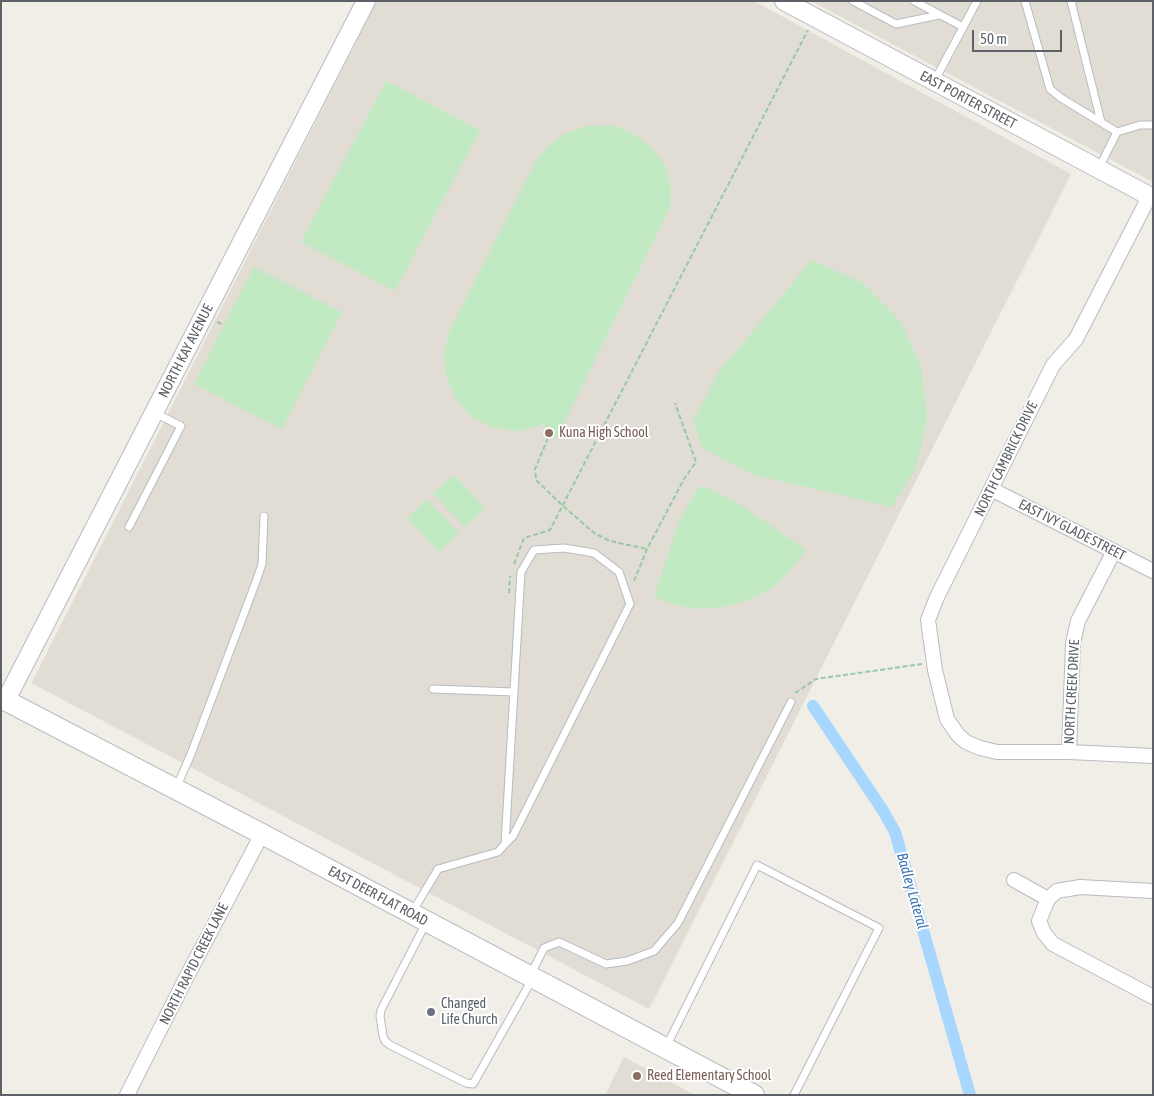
<!DOCTYPE html>
<html>
<head>
<meta charset="utf-8">
<style>
  body { margin:0 }
  #map { position:relative; width:1154px; height:1096px; overflow:hidden; background:#f0eee6; font-family:"Asap Condensed",sans-serif }
  canvas { display:block }
  .frame { position:absolute; inset:0; border:2px solid #5d6167; pointer-events:none }
  .scale { position:absolute; left:972px; top:30px; width:90px; height:22px; box-sizing:border-box; border:2px solid #5d6167; border-top:0; padding-left:6px; font-size:15px; line-height:18px; white-space:nowrap; color:#5d6167; -webkit-text-stroke:4px #fff; paint-order:stroke }
</style>
</head>
<body>
<div id="map">
<canvas width="1154" height="1096"></canvas>
<div class="frame"></div>
<div class="scale">50 m</div>
</div>
<script>
const ctx = document.querySelector('canvas').getContext('2d');
ctx.lineJoin = 'round';
function fillPath(path, color) { ctx.fillStyle = color; ctx.fill(path, 'evenodd'); }
const poly = rows => new Path2D(rows.map(r => 'M' + r).join(''));
function strokePath(path, color, width, dash) { ctx.strokeStyle = color; ctx.lineWidth = width; ctx.lineCap = dash ? 'butt' : 'round'; ctx.setLineDash(dash || []); ctx.stroke(path); }
function drawText(font, color, halo, rows, align = 'center') {
  ctx.font = font + ' "Asap Condensed",sans-serif'; ctx.lineWidth = 4; ctx.setLineDash([]); ctx.textBaseline = 'middle'; ctx.strokeStyle = halo; ctx.fillStyle = color; for (const [text, x, y, turn = 0] of rows) {
    ctx.save(); ctx.translate(x, y); ctx.rotate((+turn || 0) * Math.PI / 180); ctx.textAlign = isNaN(turn) ? turn : align; if (halo) ctx.strokeText(text, 0, 0); ctx.fillText(text, 0, 0); ctx.restore();
  }
}
const education = poly([
  [377,1,754,1,1071,174,649,1009,33,684,32,682],
  [811,1,1153,1,1153,182],
  [624,1057,695,1095,605,1095]
]);
const green = poly([
  [386,81,480,130,395,291,301,242],
  [611,125,632,133,650,146,664,164,671,186,670,208,556,439,543,431,546,424,519,431,494,428,472,417,456,399,446,376,444,352,449,332,538,157,548,146,566,133,588,126],
  [812,260,863,283,900,321,921,365,927,417,916,468,892,507,754,475,702,448,693,422,718,373],
  [254,267,342,312,282,429,194,384],
  [454,475,485,508,465,527,433,493],
  [698,487,705,487,741,505,806,550,789,572,773,587,752,599,729,606,701,609,675,605,654,597,679,522],
  [427,499,459,533,439,552,407,518]
]);
const canal = poly([
  [813,706,882,809,895,832,970,1095]
]);
const path = poly([
  [217,322,224,325],
  [548,438,535,469,536,480,562,505,594,533,610,541,647,549],
  [514,564,524,538,550,530,808,30],
  [634,581,647,549,684,479,696,462,675,403],
  [509,593,510,576],
  [795,693,816,679,922,664]
]);
const service = poly([
  [853,1,896,24,939,15],
  [914,1,963,27],
  [1025,1,1050,89,1061,98,1117,132],
  [1071,1,1101,122],
  [935,80,977,1],
  [1099,168,1117,132,1140,125,1153,125],
  [129,527,181,426,155,413],
  [433,689,514,692],
  [177,786,191,754,257,579,262,564,264,516],
  [413,911,438,869,498,852,505,844,513,836,630,604,619,572,594,553,564,548,534,550,521,572,505,844],
  [426,923,381,1010,380,1016,383,1036,385,1041,390,1045,466,1083,473,1084,533,978],
  [531,974,544,948,559,942,606,964,627,961,654,951,678,923,791,702],
  [666,1047,757,865,879,928,794,1095]
]);
const minor = poly([
  [1149,197,1076,339,1053,365,937,597,928,620,935,670,947,719,958,735,966,742,980,748,997,752,1069,752,1153,756],
  [991,489,1153,571],
  [1069,752,1073,643,1078,621,1114,551],
  [1014,880,1048,899,1057,891,1080,887,1153,891],
  [1048,899,1039,921,1044,933,1053,944,1153,997],
  [127,1095,185,980,262,834]
]);
const tertiary = poly([
  [784,1,1153,198],
  [6,700,366,1]
]);
const secondary = poly([
  [1,698,262,834,754,1095]
]);
const markers = [
  [549,433,5,"#8d6e63"],
  [431,1012,5,"#6b7280"],
  [637,1076,5,"#8d6e63"]
];
const streetNames = [
  ["EAST PORTER STREET",968,100,28],
  ["NORTH KAY AVENUE",186,351,-63],
  ["NORTH CAMBRICK DRIVE",1006,459,-64],
  ["EAST IVY GLADE STREET",1072,530,27],
  ["NORTH CREEK DRIVE",1072,692,-87],
  ["EAST DEER FLAT ROAD",378,896,28],
  ["NORTH RAPID CREEK LANE",194,964,-63]
];
const educationNames = [
  ["Kuna High School",559,433],
  ["Reed Elementary School",647,1076]
];
const worshipNames = [
  ["Changed",441,1004],
  ["Life Church",441,1020]
];
const waterNames = [
  ["Badley Lateral",912,891,74]
];
fillPath(education, '#e1ddd4');
fillPath(green, '#c1e9c2');
strokePath(canal, '#a7d7ff', 12);
strokePath(service, '#b8bbc0', 9);
strokePath(minor, '#b8bbc0', 16);
strokePath(tertiary, '#b8bbc0', 20);
strokePath(secondary, '#b9bcc2', 22);
strokePath(path, '#99c8a7', 2, [5, 2.5]);
strokePath(service, '#fff', 7);
strokePath(minor, '#fff', 14);
strokePath(tertiary, '#fff', 18);
strokePath(secondary, '#fff', 20);
for (const [x, y, r, color] of markers) { const dot = new Path2D(); dot.arc(x, y, r, 0, 2 * Math.PI); ctx.fillStyle = color; ctx.fill(dot); strokePath(dot, '#fff', 2); }
drawText('14px', '#5d6167', '#fff', streetNames);
drawText('14px', '#785e54', '#fff', educationNames, 'left');
drawText('14px', '#5b616d', '#fff', worshipNames, 'left');
drawText('italic 15px', '#3d77b8', '#fff', waterNames);
</script>
</body>
</html>
